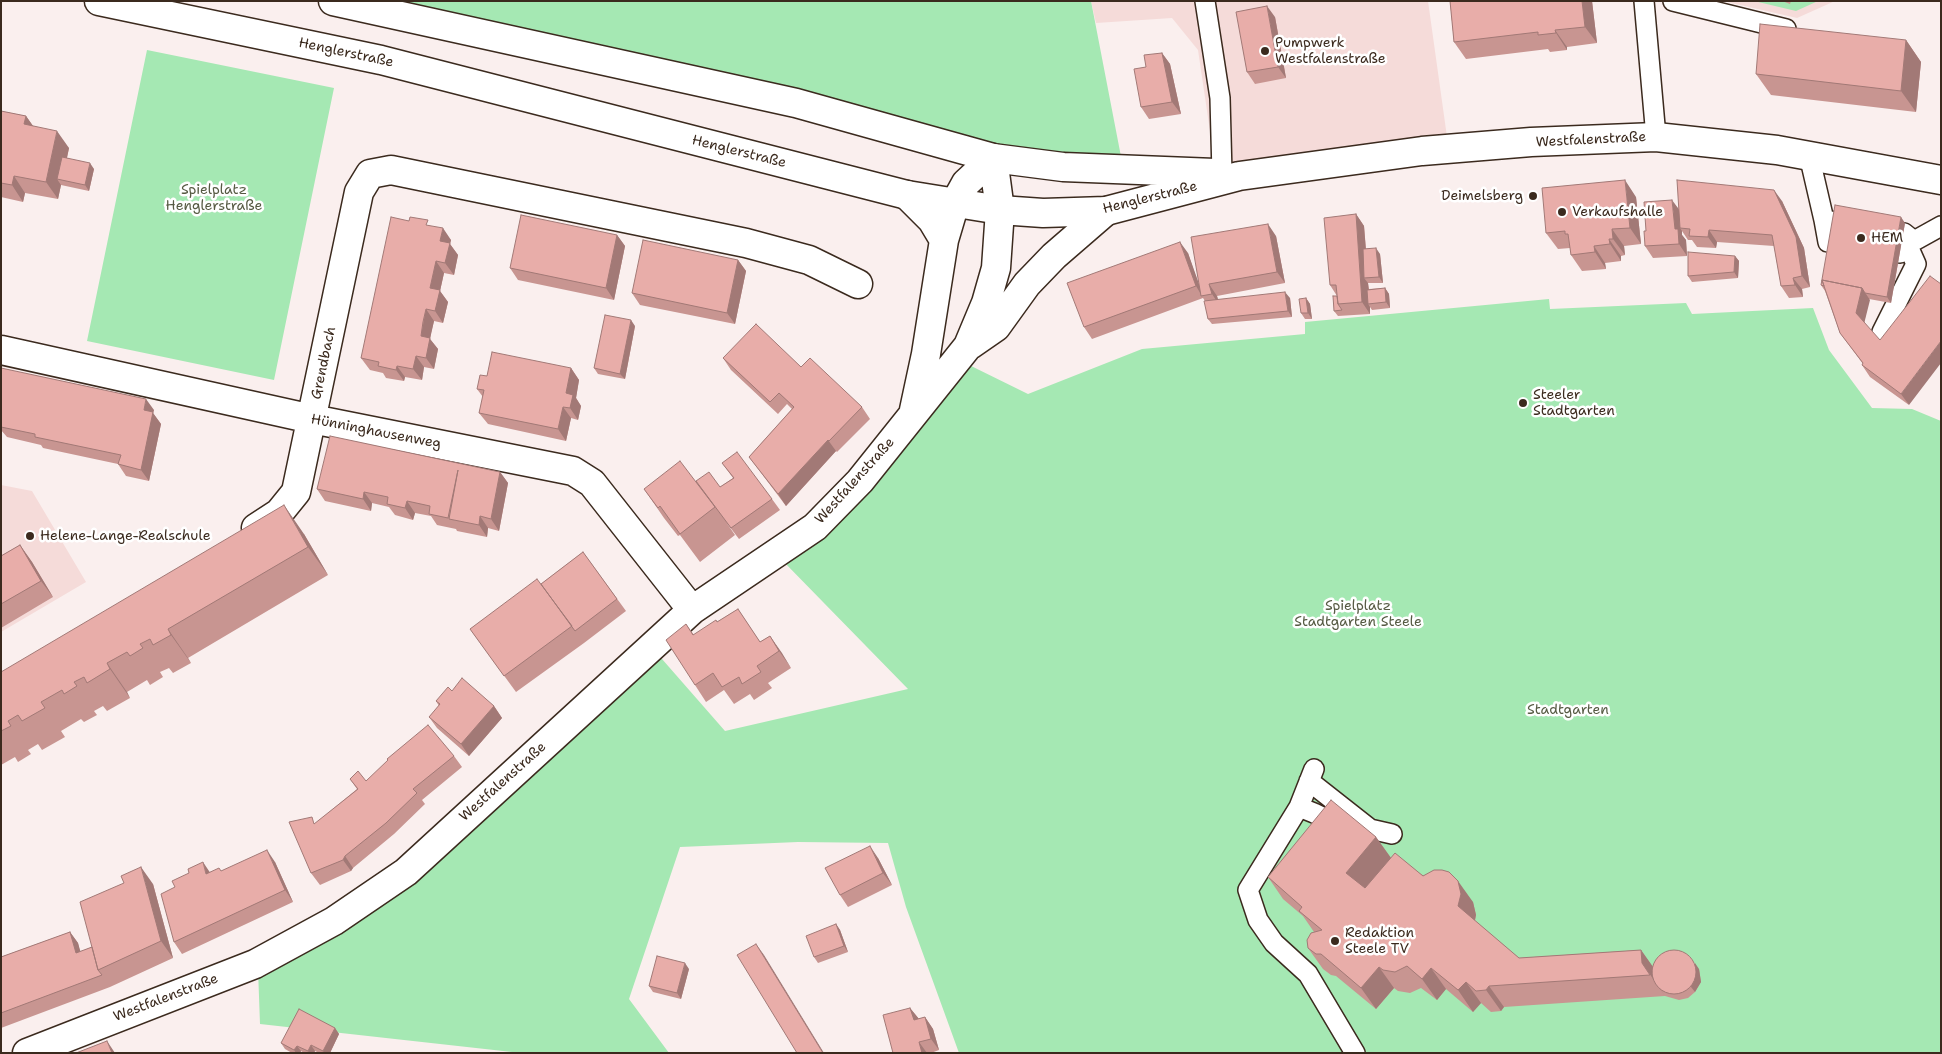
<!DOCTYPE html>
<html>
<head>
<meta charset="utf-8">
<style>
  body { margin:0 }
  #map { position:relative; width:1942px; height:1054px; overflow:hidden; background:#faefee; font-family:"Shantell Sans",sans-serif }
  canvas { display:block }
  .frame { position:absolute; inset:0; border:2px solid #3b2a1e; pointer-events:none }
</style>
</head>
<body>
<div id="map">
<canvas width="1942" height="1054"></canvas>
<div class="frame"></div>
</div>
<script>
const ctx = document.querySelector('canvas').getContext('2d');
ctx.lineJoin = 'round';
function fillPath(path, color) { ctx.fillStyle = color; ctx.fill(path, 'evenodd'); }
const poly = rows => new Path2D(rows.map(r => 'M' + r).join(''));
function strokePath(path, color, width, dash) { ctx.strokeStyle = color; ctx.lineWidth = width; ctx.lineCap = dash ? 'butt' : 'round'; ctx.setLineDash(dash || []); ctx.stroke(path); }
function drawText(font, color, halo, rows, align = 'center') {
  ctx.font = font + ' "Shantell Sans",sans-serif'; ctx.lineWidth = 5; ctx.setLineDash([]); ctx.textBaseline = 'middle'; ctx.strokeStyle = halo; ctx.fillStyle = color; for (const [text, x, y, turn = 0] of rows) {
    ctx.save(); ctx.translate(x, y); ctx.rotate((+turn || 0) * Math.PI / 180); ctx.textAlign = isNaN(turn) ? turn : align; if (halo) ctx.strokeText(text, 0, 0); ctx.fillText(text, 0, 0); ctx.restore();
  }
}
const built = poly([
  [1091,1,1428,1,1447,137,1236,169,1215,165,1198,50,1172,18,1096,23],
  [1723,1,1835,1,1797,18],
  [1,485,32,491,86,582,1,632]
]);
const green = poly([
  [369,1,1091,1,1123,167,1058,162],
  [1754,1,1818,1,1796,11],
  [147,50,334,88,274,380,87,341],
  [1549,299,1550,309,1686,303,1692,314,1813,308,1829,350,1872,408,1912,409,1941,421,1941,1053,959,1053,906,907,888,843,798,842,680,847,629,999,669,1053,521,1053,260,1024,258,969,335,927,655,651,725,731,908,689,781,559,963,362,1028,394,1142,349,1305,334,1305,322]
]);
const service = poly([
  [1205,1,1220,98,1222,174],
  [1644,1,1656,137],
  [1673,1,1786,29],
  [1809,155,1824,220,1904,233,1914,241],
  [1824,220,1828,242,1900,253,1914,241,1941,226],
  [1882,332,1916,264,1908,246],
  [1314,769,1299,807,1248,890,1258,920,1274,943,1308,974,1355,1053],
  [1309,781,1370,829,1392,834],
  [1299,807,1314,813,1336,824]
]);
const minor = poly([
  [907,195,932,220,944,240],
  [970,345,996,327,1027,284,1054,256,1106,211],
  [1,350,312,419,573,471,592,483,692,610],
  [914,410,926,354,944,240,955,203,966,183,993,158],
  [256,528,279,513,296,492,359,192,370,174,391,170,746,243,809,260,858,284],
  [27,1053,255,964,334,921,406,872,692,610,815,527,860,481,968,346,986,303,996,268,1000,210,993,158]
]);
const secondary = poly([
  [99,1,381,60,907,195,1000,210,1043,213,1106,211,1239,176,1422,151,1531,142,1656,137,1777,150,1941,180],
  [333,1,796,103,993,158,1063,167,1215,173]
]);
const wall = poly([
  [1450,1,1592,1,1597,43,1567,47,1567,50,1550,52,1548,49,1466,59,1454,42],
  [1782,1,1791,1,1790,4],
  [1275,17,1286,78,1255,84,1247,72],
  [1906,40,1921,62,1916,112,1771,95,1756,74],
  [1162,53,1170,64,1181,114,1149,119,1141,107,1146,67],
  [1,111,26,116,33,126,69,148,67,158,94,169,89,191,61,185,58,199,25,193,23,202,1,197],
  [1636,197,1641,244,1624,246,1625,255,1621,256,1621,261,1605,263,1606,269,1582,271,1571,255,1570,248,1558,249,1546,233],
  [1782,201,1804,248,1810,287,1802,289,1803,297,1789,298,1781,286,1774,246,1717,242,1716,248,1697,247,1692,240,1688,240,1682,231,1682,235,1686,240,1687,256,1653,258,1645,246,1646,231,1679,209],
  [1356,214,1364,226,1366,249,1380,254,1383,283,1368,283,1369,289,1385,288,1389,294,1390,308,1372,310,1370,307,1370,314,1338,316,1334,311,1337,296,1330,285],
  [1905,223,1891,303,1869,299,1864,323,1909,405,1870,377,1862,365,1863,364,1840,333,1825,291,1821,285],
  [431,226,451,240,450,244,458,255,454,275,444,273,440,291,448,302,443,323,434,321,431,333,430,339,438,349,434,369,424,367,422,380,405,377,404,381,386,378,383,373,370,370,361,358],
  [617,235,625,246,614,300,518,280,510,268],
  [1276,236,1285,283,1217,296,1218,300,1290,298,1292,317,1212,324,1208,319,1205,301,1203,298,1092,339,1084,327,1188,253,1199,286],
  [1735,256,1739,261,1738,278,1692,282,1688,276],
  [738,260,746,271,735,324,640,305,632,293],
  [1306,298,1310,304,1312,319,1305,319,1301,313],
  [635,326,625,379,598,374,594,368],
  [723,358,801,367,862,407,870,419,837,452,836,451,786,506,749,457,792,409,787,404,778,414,731,370],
  [1,368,154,410,153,413,161,424,149,481,126,476,118,464,43,448,41,445,7,437,1,430],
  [571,368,579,380,576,398,581,406,578,420,571,418,566,441,488,424,479,413,483,397,477,389,487,376],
  [722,463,772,499,780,510,739,539,726,522,735,535,700,562,680,535,678,536,664,518,644,489,696,481,720,487,733,478],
  [500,472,508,483,499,531,488,528,487,537,457,531,456,529,437,525,431,516,415,513,413,520,395,515,389,507,372,503,371,511,325,501,317,489],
  [304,534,328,575,188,658,191,663,173,673,169,668,160,672,163,677,150,685,147,680,127,692,130,698,107,711,103,706,94,711,97,715,84,722,81,719,61,731,65,737,42,750,38,744,28,750,31,754,18,762,15,757,1,765,1,672],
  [20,545,32,562,53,597,1,628,1,556],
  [583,552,626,611,584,643,516,692,470,629,541,584],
  [738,609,760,642,770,636,791,668,768,683,772,688,754,700,750,694,734,704,724,690,706,702,695,685,686,624,694,635,717,622],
  [452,691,494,706,502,718,469,756,437,728,429,717,439,706,436,701],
  [454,756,462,767,422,800,425,804,394,834,353,868,351,871,320,885,311,873,316,823,357,789,350,779,366,781],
  [1376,837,1391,858,1473,902,1476,915,1475,921,1519,958,1641,950,1652,966,1699,969,1701,982,1695,992,1688,998,1679,1000,1665,996,1504,1007,1501,1011,1491,1012,1481,1003,1473,1012,1446,989,1437,1000,1421,988,1410,993,1398,991,1394,988,1376,1009,1336,976,1331,975,1323,969,1308,948,1314,932,1303,916,1283,899,1268,877],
  [878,858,892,885,848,907,840,895],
  [275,862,293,902,182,954,174,942,210,872,221,871],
  [153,884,173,958,110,987,1,1028,1,957,70,932,78,943,80,952,92,947],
  [836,924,840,930,848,952,818,963,814,957],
  [689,969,681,999,653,992,649,986],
  [910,1008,919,1019,925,1017,933,1029,939,1050,931,1053,893,1053],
  [335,1028,339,1034,330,1053,319,1053,315,1051,314,1053,304,1053,301,1051,300,1053,292,1053,285,1049,281,1043]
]);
const shadedWall = poly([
  [1582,1,1592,1,1597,43,1585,27],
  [1267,6,1275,17,1286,78,1278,67],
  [1555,30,1567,47,1567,50,1556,33],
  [1906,40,1921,62,1916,112,1901,91],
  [1162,53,1170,64,1181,114,1172,102],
  [26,116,38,133,24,124],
  [57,131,69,148,62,180,57,179,61,185,58,199,46,182],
  [90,163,94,169,89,191,85,185],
  [14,176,25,193,23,202,12,185],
  [1625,180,1636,197,1641,244,1630,228],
  [1774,190,1782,201,1804,248,1810,287,1802,276],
  [1672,200,1681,212,1680,228,1682,231,1682,235,1686,240,1687,256,1679,244,1675,229],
  [1356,214,1364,226,1368,278,1364,278,1368,283,1370,304,1368,304,1370,307,1370,314,1362,302],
  [1901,217,1905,223,1891,303,1887,297],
  [1268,224,1276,236,1285,283,1277,272],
  [443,228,451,240,450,244,458,255,454,275,445,263,440,241],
  [1612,229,1624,246,1625,255,1613,239],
  [1709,230,1717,242,1716,248,1708,237],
  [617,235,625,246,614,300,606,288],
  [1609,239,1621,256,1621,261,1610,244],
  [1180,242,1188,253,1203,295,1202,296,1196,286],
  [1594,246,1605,263,1606,269,1595,252],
  [1376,248,1380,254,1383,283,1379,277],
  [1735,256,1739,261,1738,278,1734,272],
  [738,260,746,271,735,324,727,313],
  [436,261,444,273,440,291,448,302,443,323,435,311,430,288],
  [1793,278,1802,289,1803,297,1795,285],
  [1209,284,1217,296,1220,306,1212,294],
  [1385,288,1389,294,1390,308,1386,302],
  [1862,288,1870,300,1864,324,1856,313],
  [1285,292,1290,298,1292,317,1288,311],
  [1306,298,1310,304,1312,319,1308,313],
  [426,309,434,321,430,339,438,349,434,369,426,358,421,336],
  [631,320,635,326,625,379,620,374],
  [1941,341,1941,363,1909,405,1901,394],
  [416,356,424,367,422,380,413,369],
  [397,366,405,377,404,381,396,370],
  [571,368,579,380,576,398,581,406,578,420,570,408,566,393],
  [146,399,154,410,153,413,161,424,149,481,141,470,144,410],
  [563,407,571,418,566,441,558,429],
  [828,440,836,451,786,506,778,494],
  [500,472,508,483,499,531,491,519],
  [364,492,372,503,371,511,363,499],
  [407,501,415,513,413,520,405,508],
  [284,505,304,534,328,575,308,547],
  [480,516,488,528,487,537,479,525],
  [20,545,32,562,53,597,41,581],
  [168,629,188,658,191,663,171,635],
  [770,636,782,653,791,668,779,651],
  [107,663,127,692,130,698,110,669],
  [494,706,502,718,469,756,461,744],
  [1376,837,1391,858,1361,895,1346,873],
  [870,846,878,858,892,885,883,873],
  [267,850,275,862,293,902,285,890],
  [345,856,353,868,351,871,343,860],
  [203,862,211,874,206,874],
  [141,867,153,884,173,958,161,941],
  [1458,881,1473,902,1476,915,1473,928,1458,906],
  [836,924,840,930,848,952,844,946],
  [70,932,78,943,84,964,76,953],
  [756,944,764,955,824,1053,823,1053],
  [1641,950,1656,971,1657,984,1665,996,1642,963],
  [685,963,689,969,681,999,677,993],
  [1695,963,1699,969,1701,982,1695,992,1691,987],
  [1379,967,1394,988,1376,1009,1361,988],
  [1431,968,1446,989,1437,1000,1422,979],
  [1466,982,1481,1003,1473,1012,1458,990],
  [1489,986,1504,1007,1501,1011,1486,990],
  [910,1008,919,1019,914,1020],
  [925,1017,933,1029,939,1050,931,1039],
  [335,1028,339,1034,330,1053,324,1053,323,1051],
  [107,1041,115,1053,112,1053],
  [919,1042,927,1053,922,1053],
  [311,1045,315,1051,314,1053,309,1053,308,1051],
  [297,1046,301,1051,300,1053,296,1053,294,1050]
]);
const building = poly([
  [1450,1,1582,1,1585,27,1555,30,1556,33,1538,35,1538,32,1454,42,1450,1],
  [1267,6,1278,67,1247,72,1236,12,1267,6],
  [1760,24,1906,40,1901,91,1756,74,1760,24],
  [1162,53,1172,102,1141,107,1134,69,1146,67,1144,55,1162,53],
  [1,111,26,116,24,124,57,131,46,182,14,176,12,185,1,183,1,111],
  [62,157,90,163,85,185,57,179,62,157],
  [1625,180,1630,228,1612,229,1613,239,1609,239,1610,244,1594,246,1595,252,1571,255,1568,234,1565,234,1565,231,1546,233,1542,188,1625,180],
  [1677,180,1774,190,1796,237,1802,276,1793,278,1795,285,1781,286,1772,235,1709,230,1708,237,1689,236,1690,229,1680,228,1677,180],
  [1672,200,1675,229,1678,229,1679,244,1645,246,1644,231,1646,231,1644,202,1672,200],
  [1835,205,1901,217,1887,297,1865,293,1862,288,1822,280,1824,286,1821,285,1835,205],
  [1356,214,1362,302,1338,304,1336,285,1330,285,1324,218,1356,214],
  [521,215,617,235,606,288,510,268,521,215],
  [391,217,409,221,410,217,428,220,426,225,443,228,440,241,450,243,445,263,436,261,430,288,440,290,435,311,426,309,423,322,421,336,430,338,426,358,416,356,413,369,397,366,396,370,378,366,379,362,361,358,391,217],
  [1268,224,1277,272,1209,284,1212,294,1201,296,1191,237,1268,224],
  [643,240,738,260,727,313,632,293,643,240],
  [1180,242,1196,286,1084,327,1067,283,1180,242],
  [1376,248,1379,277,1364,278,1363,249,1376,248],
  [1688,252,1735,256,1734,272,1688,276,1688,252],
  [1930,276,1941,284,1941,341,1901,394,1862,365,1863,363,1840,333,1822,280,1862,288,1856,313,1880,340,1930,276],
  [1385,288,1386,302,1368,304,1367,290,1385,288],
  [1285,292,1288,311,1208,319,1204,301,1285,292],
  [1333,296,1337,296,1338,304,1342,310,1334,311,1333,296],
  [1306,298,1308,313,1301,313,1299,299,1306,298],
  [605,315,631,320,620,374,594,368,605,315],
  [756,324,801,367,810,358,862,407,829,441,828,440,778,494,749,457,794,407,779,393,770,402,723,358,756,324],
  [492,352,571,368,566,393,573,395,570,408,563,407,558,429,479,413,484,390,477,389,480,375,487,376,492,352],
  [1,368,146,399,144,410,153,412,141,470,118,464,121,455,35,437,35,434,1,427,1,368],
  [330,436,500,472,491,519,480,516,479,525,449,519,458,470,448,518,429,514,430,506,407,501,405,508,387,504,388,497,364,492,363,499,317,489,330,436],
  [737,452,772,499,731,528,696,481,709,472,720,487,734,478,722,463,737,452],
  [680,461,715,507,680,534,660,506,658,508,644,489,680,461],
  [284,505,308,547,168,629,171,635,153,645,150,639,140,644,143,648,130,656,127,652,107,663,110,669,87,683,84,677,74,682,77,686,64,694,62,690,41,702,45,708,22,721,18,715,8,721,11,726,1,731,1,672,284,505],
  [20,545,41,581,1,604,1,556,20,545],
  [583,552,617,599,575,631,541,584,583,552],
  [537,579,572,626,504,676,470,629,537,579],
  [738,609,760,642,770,636,779,651,757,666,761,672,742,684,739,677,722,687,713,673,695,685,666,640,686,624,693,635,716,620,717,622,738,609],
  [462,678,494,706,461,744,429,717,440,704,436,701,448,687,452,691,462,678],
  [428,725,454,756,413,789,417,793,386,823,345,856,343,860,311,873,289,822,312,817,314,824,358,789,350,779,358,771,366,781,388,760,387,759,428,725],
  [1331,800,1376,837,1346,873,1365,888,1395,853,1423,876,1434,870,1442,870,1449,872,1458,881,1461,894,1458,906,1519,958,1641,950,1642,963,1650,975,1489,986,1486,990,1476,991,1466,982,1458,990,1431,968,1422,979,1407,966,1395,972,1383,970,1379,967,1361,988,1321,954,1316,954,1308,948,1307,940,1311,933,1322,930,1299,911,1302,907,1268,877,1331,800],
  [870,846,883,873,840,895,825,868,870,846],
  [267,850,285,890,174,942,161,894,175,887,172,881,189,873,188,869,203,862,206,874,219,868,221,871,267,850],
  [141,867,161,941,98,970,80,902,124,883,121,876,141,867],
  [836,924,844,946,814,957,806,936,836,924],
  [70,932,76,953,92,947,98,970,102,975,1,1013,1,957,70,932],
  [756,944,823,1053,797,1053,737,955,756,944],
  '1652 972a22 22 0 1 1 44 0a22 22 0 1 1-44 0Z',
  [657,956,685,963,677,993,649,986,657,956],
  [910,1008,914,1020,925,1017,931,1039,919,1042,922,1053,893,1053,883,1015,910,1008],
  [299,1009,335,1028,323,1051,311,1045,308,1051,297,1046,294,1050,281,1043,299,1009],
  [107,1041,112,1053,76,1053,107,1041]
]);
const markers = [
  [1265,51,5,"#3b2a1e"],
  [1533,196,5,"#3b2a1e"],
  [1562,212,5,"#3b2a1e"],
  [1861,238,5,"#3b2a1e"],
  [1523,403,5,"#3b2a1e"],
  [30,536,5,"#3b2a1e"],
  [1335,941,5,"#3b2a1e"]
];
const poiNames = [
  ["Pumpwerk",1275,43],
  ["Westfalenstraße",1275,59],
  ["Deimelsberg",1523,196,"right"],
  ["Verkaufshalle",1572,212],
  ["HEM",1871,238],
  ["Steeler",1533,395],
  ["Stadtgarten",1533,411],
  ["Helene-Lange-Realschule",40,536],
  ["Redaktion",1345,933],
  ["Steele TV",1345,949]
];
const streetNames = [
  ["Henglerstraße",346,53,12],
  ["Westfalenstraße",1591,140,-3],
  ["Henglerstraße",739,152,14],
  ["Henglerstraße",1150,198,-14],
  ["Grendbach",324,363,-78],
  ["Hünninghausenweg",376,432,11],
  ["Westfalenstraße",855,481,-48],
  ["Westfalenstraße",503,782,-42],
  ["Westfalenstraße",166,998,-21]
];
const parkNames = [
  ["Spielplatz",214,190],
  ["Henglerstraße",214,206],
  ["Spielplatz",1358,606],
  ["Stadtgarten Steele",1358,622],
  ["Stadtgarten",1568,710]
];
fillPath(built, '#f5dbd9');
fillPath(green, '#a5e8b3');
strokePath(service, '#3b2a1e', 22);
strokePath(minor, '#3b2a1e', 31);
strokePath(secondary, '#3b2a1e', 31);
strokePath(service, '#fff', 19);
strokePath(minor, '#fff', 28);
strokePath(secondary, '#fff', 28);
fillPath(wall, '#c89591');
fillPath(shadedWall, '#a27976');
fillPath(building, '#e8ada9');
strokePath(building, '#a27976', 1);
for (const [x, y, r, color] of markers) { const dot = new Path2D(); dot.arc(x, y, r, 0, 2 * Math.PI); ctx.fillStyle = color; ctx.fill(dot); strokePath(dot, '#fff', 2); }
drawText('14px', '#3b2a1e', '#fff', poiNames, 'left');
drawText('14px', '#3b2a1e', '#fff', streetNames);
drawText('14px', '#565a43', '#fff', parkNames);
</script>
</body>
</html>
